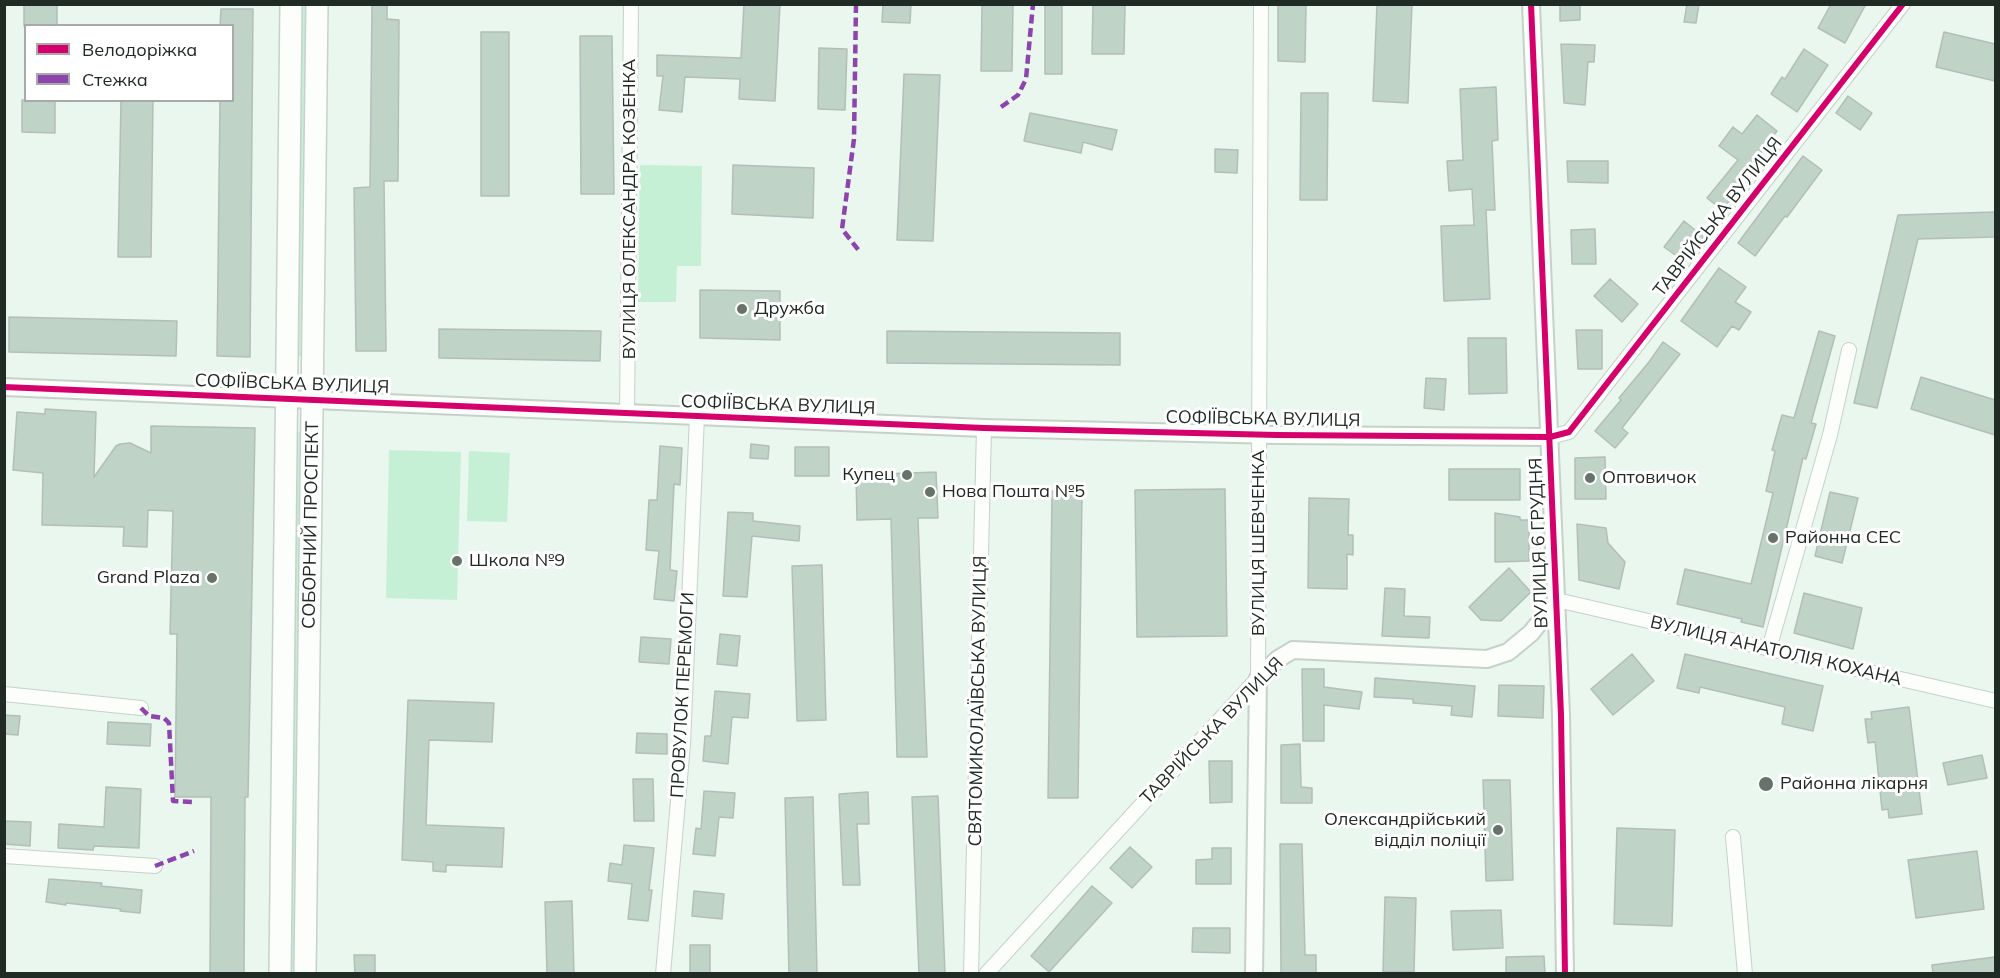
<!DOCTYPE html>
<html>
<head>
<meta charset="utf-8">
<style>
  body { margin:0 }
  #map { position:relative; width:2000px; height:978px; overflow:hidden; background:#e9f7ee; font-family:Mulish,sans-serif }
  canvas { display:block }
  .frame { position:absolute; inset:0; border:6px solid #212b25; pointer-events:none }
  .legend { position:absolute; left:24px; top:24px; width:210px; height:78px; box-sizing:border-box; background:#fff; border:2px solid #a6aaa8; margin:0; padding:8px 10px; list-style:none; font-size:18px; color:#212b25 }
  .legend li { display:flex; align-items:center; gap:12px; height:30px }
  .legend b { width:30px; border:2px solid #a6aaa8 }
</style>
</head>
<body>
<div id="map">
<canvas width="2000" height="978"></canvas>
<div class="frame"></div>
<ul class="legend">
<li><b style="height:8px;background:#d6006c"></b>Велодоріжка</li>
<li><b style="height:8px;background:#8e44ad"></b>Стежка</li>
</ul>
</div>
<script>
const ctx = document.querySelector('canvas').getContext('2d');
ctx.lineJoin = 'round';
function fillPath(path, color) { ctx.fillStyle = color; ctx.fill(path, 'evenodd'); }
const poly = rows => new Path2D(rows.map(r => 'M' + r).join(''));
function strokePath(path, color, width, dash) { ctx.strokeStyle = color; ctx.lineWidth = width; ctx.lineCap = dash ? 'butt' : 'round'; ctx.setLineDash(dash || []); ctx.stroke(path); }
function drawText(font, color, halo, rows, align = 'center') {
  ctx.font = font + ' Mulish,sans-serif'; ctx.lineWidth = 6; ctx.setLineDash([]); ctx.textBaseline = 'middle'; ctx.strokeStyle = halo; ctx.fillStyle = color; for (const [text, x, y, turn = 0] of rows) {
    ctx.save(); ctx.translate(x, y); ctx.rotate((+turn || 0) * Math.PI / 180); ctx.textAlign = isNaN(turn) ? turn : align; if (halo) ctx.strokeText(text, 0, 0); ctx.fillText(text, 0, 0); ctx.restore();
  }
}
const green = poly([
  [298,5,312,5,303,357,298,356,294,353],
  [640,165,702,166,701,266,677,266,676,302,638,302],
  [294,432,300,432,304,437,296,973,287,974],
  [389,450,461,452,457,600,386,598],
  [469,451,510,453,507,522,467,521]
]);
const building = poly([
  [24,4,57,4,57,26,24,26,24,4],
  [372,4,387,4,387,19,399,20,398,181,384,181,386,351,356,351,354,188,370,187,372,4],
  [744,4,780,4,775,101,739,99,740,79,685,77,682,112,659,110,663,76,657,76,657,55,741,58,744,4],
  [883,4,911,4,910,23,882,22,883,4],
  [982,4,1013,4,1012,71,981,71,982,4],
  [1045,4,1062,4,1062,74,1045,74,1045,4],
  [1093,4,1125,4,1124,54,1092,54,1093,4],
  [1278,4,1306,4,1305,62,1278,61,1278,4],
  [1377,4,1412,4,1408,103,1373,101,1377,4],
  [1560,4,1580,4,1580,20,1560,21,1560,4],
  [1687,4,1699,4,1696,23,1684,22,1687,4],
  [1831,4,1866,4,1845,43,1818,28,1831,4],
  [221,9,253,9,250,357,217,356,220,100,232,100,232,26,220,26,221,9],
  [481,32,509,32,509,196,481,196,481,32],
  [1944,32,1995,44,1995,81,1936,67,1944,32],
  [580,36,612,36,614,194,581,194,580,36],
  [1561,44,1595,45,1594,62,1588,62,1585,105,1564,103,1561,44],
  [819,48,847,49,845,110,818,109,819,48],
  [1804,49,1828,65,1797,112,1771,94,1782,77,1785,79,1804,49],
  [904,74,940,75,933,241,897,240,904,74],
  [1496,87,1498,140,1492,141,1495,210,1486,210,1490,299,1444,301,1441,226,1474,225,1472,189,1449,191,1447,161,1463,160,1460,89,1496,87],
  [1301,93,1328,93,1327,200,1300,200,1301,93],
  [1848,96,1872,113,1860,130,1836,113,1848,96],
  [22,100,55,100,55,133,22,132,22,100],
  [121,100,153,100,151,257,118,257,121,100],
  [1030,113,1117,130,1112,150,1083,142,1081,153,1024,141,1030,113],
  [1757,115,1777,131,1739,182,1742,185,1722,210,1707,198,1738,160,1719,146,1733,127,1742,134,1757,115],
  [1215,149,1238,150,1237,173,1215,172,1215,149],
  [1803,156,1822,170,1787,217,1785,216,1755,256,1738,243,1803,156],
  [1567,161,1608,161,1608,183,1568,182,1567,161],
  [733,165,814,168,813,218,732,214,733,165],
  [1995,212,1995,237,1918,239,1877,408,1854,403,1898,215,1995,212],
  [1684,221,1704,237,1685,262,1664,247,1684,221],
  [1595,229,1596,264,1572,264,1571,230,1595,229],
  [1719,268,1746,287,1735,302,1751,312,1739,330,1732,326,1717,347,1681,321,1719,268],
  [1610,279,1638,304,1622,322,1594,296,1610,279],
  [700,290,780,291,780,340,700,338,700,290],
  [9,317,177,321,176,356,9,352,9,317],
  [439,329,601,331,600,361,439,358,439,329],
  [1576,330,1602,330,1602,369,1578,369,1576,330],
  [887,331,1120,333,1120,365,887,363,887,331],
  [1819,331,1835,336,1811,423,1816,424,1806,459,1803,458,1763,627,1741,622,1742,619,1677,604,1685,569,1751,584,1773,493,1766,491,1775,451,1772,450,1782,415,1794,418,1819,331],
  [1468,338,1506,338,1507,393,1469,394,1468,338],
  [1663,342,1680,354,1622,428,1628,433,1615,448,1595,431,1621,400,1619,398,1649,362,1663,342],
  [1921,377,1995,400,1995,435,1911,409,1921,377],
  [1426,378,1446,379,1444,410,1424,408,1426,378],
  [45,409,96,412,94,477,116,446,120,444,130,443,151,453,151,426,255,428,248,797,245,797,244,974,210,974,211,797,175,797,177,634,170,634,173,511,148,510,147,547,123,546,124,527,42,525,43,473,13,470,17,412,45,414,45,409],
  [751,444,769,446,768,459,750,458,751,444],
  [660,446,682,448,680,485,674,484,670,570,677,571,674,601,654,599,659,551,646,550,649,500,657,500,660,446],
  [795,447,829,447,829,476,795,476,795,447],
  [1605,457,1606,499,1575,499,1575,458,1605,457],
  [1449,469,1520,469,1520,500,1449,500,1449,469],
  [936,472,938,518,918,518,927,757,897,757,891,519,857,520,856,475,936,472],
  [1225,489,1227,636,1137,637,1135,490,1225,489],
  [1052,491,1082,492,1078,798,1048,798,1052,491],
  [1830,492,1858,498,1842,563,1815,556,1830,492],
  [1309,498,1349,499,1348,535,1353,535,1353,555,1347,554,1347,589,1308,588,1309,498],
  [728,512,753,513,753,521,800,526,799,541,752,536,747,597,723,596,728,512],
  [1495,513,1520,517,1520,520,1529,520,1529,561,1495,562,1495,513],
  [1577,524,1606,528,1608,543,1625,562,1619,589,1579,580,1577,524],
  [822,565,826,720,797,721,792,566,822,565],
  [1509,568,1531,592,1501,621,1481,620,1469,607,1509,568],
  [1385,588,1405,589,1404,616,1430,617,1429,638,1382,636,1385,588],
  [1804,593,1862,608,1853,649,1794,633,1804,593],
  [720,634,740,636,737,666,717,664,720,634],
  [641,637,671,639,669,664,639,662,641,637],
  [1632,654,1654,681,1613,715,1591,689,1632,654],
  [1685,654,1823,686,1813,731,1782,724,1785,707,1700,687,1699,693,1677,688,1685,654],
  [1302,669,1324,669,1324,687,1362,692,1359,709,1324,705,1324,741,1303,741,1302,669],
  [1375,678,1475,686,1472,717,1451,715,1452,706,1413,703,1413,699,1374,697,1375,678],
  [1499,685,1544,686,1543,718,1498,716,1499,685],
  [715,691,750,694,748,718,732,717,728,764,703,761,705,736,711,736,715,691],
  [408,700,494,703,492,742,429,740,426,825,504,828,502,867,446,865,446,872,433,871,433,862,402,860,408,700],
  [1909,707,1922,814,1889,818,1888,809,1882,810,1875,742,1868,743,1865,719,1872,719,1871,712,1909,707],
  [4,715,20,716,18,735,4,734,4,715],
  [108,722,151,724,150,746,107,744,108,722],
  [637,733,667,734,667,754,636,753,637,733],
  [1300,744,1301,787,1312,788,1312,803,1281,803,1281,745,1300,744],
  [1982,755,1987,778,1948,785,1943,763,1982,755],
  [1209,761,1232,761,1232,802,1210,803,1209,761],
  [633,779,653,779,654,821,634,821,633,779],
  [1483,780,1510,780,1513,880,1486,881,1483,780],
  [106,787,141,789,139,848,94,846,93,850,58,848,59,824,104,827,106,787],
  [704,791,735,793,733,818,719,817,715,856,693,854,696,828,701,829,704,791],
  [868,792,869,824,857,824,860,885,843,885,839,794,868,792],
  [938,796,945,974,919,974,912,797,938,796],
  [813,797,817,974,789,974,785,798,813,797],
  [4,821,31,822,30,846,4,844,4,821],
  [1617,828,1675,830,1672,926,1614,924,1617,828],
  [1280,844,1302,844,1305,955,1316,955,1316,974,1281,974,1280,844],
  [624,845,654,848,649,890,652,890,648,921,628,919,632,884,608,881,610,863,622,865,624,845],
  [1130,847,1152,867,1132,888,1110,868,1130,847],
  [1212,848,1231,848,1231,884,1196,884,1196,860,1212,859,1212,848],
  [1977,851,1984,909,1916,918,1908,860,1977,851],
  [49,879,102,883,101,886,142,890,140,913,120,911,121,909,66,903,66,905,46,902,49,879],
  [1092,886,1112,903,1049,972,1031,956,1092,886],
  [694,891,724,894,722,919,692,916,694,891],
  [1385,897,1416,898,1414,972,1383,972,1385,897],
  [572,901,574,974,547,974,545,902,572,901],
  [1501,910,1503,948,1453,950,1451,911,1501,910],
  [1193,928,1230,928,1230,953,1192,952,1193,928],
  [690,945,710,945,710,974,690,974,690,945],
  [354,955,375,955,375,974,355,974,354,955],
  [1544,956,1545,974,1506,974,1506,957,1544,956],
  [1995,957,1995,974,1933,974,1932,965,1995,957]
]);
const minor = poly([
  [627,413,631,4],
  [1550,437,1569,432,1903,4],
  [1557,600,1996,701],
  [1769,649,1830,435,1849,350],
  [4,694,141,708],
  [1733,837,1745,974],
  [4,856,155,866],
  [663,974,683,744,697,416],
  [971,974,984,428],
  [986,974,1258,678,1261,4]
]);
const tertiary = poly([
  [1531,4,1561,715,1565,974],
  [4,387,984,428,1277,435,1550,437],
  [1254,974,1258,678,1278,659,1293,650,1487,659,1508,652,1531,633,1557,600]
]);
const primary = poly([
  [280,974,291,4],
  [305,974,317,4]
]);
const quiet = poly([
  [856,4,854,139,842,229,860,252],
  [1001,107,1018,95,1026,79,1033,4],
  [141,708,149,716,164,718,169,723,173,801,194,802],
  [155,866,194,851]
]);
const cycleway = poly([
  [1531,4,1561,715,1565,974],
  [4,387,984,428,1277,435,1550,437,1569,432,1903,4]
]);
const markers = [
  [742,309,6,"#67726b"],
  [907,475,6,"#67726b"],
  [1590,478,6,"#67726b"],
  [930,492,6,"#67726b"],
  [1773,538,6,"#67726b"],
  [457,561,6,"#67726b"],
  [212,578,6,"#67726b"],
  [1766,784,8,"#67726b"],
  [1498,830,6,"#67726b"]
];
const streetNames = [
  ["ВУЛИЦЯ ОЛЕКСАНДРА КОЗЕНКА",630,209,-90],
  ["ТАВРІЙСЬКА ВУЛИЦЯ",1718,217,-52],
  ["СОФІЇВСЬКА ВУЛИЦЯ",292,384,2],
  ["СОФІЇВСЬКА ВУЛИЦЯ",778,405,2],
  ["СОФІЇВСЬКА ВУЛИЦЯ",1263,419,1],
  ["СОБОРНИЙ ПРОСПЕКТ",311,525,-89],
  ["ВУЛИЦЯ ШЕВЧЕНКА",1259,543,-90],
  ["ВУЛИЦЯ 6 ГРУДНЯ",1539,543,-92],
  ["ВУЛИЦЯ АНАТОЛІЯ КОХАНА",1776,651,13],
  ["ПРОВУЛОК ПЕРЕМОГИ",683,695,-87],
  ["СВЯТОМИКОЛАЇВСЬКА ВУЛИЦЯ",978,701,-89],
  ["ТАВРІЙСЬКА ВУЛИЦЯ",1212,731,-46]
];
const poiNames = [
  ["Дружба",754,309],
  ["Купец",895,475,"right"],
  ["Оптовичок",1602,478],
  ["Нова Пошта №5",942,492],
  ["Районна СЕС",1785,538],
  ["Школа №9",469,561],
  ["Grand Plaza",200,578,"right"],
  ["Районна лікарня",1780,784],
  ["Олександрійський",1486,820,"right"],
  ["відділ поліції",1486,841,"right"]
];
fillPath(green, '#c5f0d5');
fillPath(building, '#bfd3c6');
strokePath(building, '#b4beb8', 1.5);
strokePath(minor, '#c6d1ca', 16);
strokePath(tertiary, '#c6d1ca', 20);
strokePath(primary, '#c6d1ca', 24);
strokePath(minor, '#fcfefc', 14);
strokePath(tertiary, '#fcfefc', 16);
strokePath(primary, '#fcfefc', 21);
strokePath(quiet, '#8e44ad', 4.5, [9, 4.5]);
strokePath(cycleway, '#d6006c', 6);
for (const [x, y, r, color] of markers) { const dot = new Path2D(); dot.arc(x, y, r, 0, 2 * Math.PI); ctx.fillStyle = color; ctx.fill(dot); strokePath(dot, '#fff', 2); }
drawText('18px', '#212b25', '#fff', streetNames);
drawText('18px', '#212b25', '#fff', poiNames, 'left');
</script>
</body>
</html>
